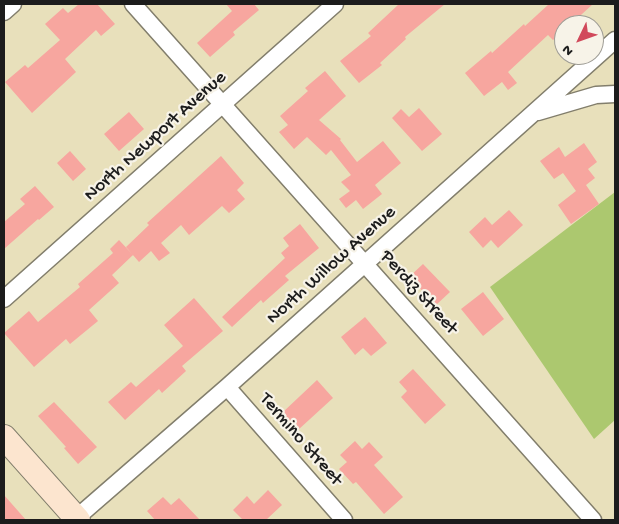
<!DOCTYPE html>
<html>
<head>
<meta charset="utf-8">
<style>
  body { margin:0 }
  #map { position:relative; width:619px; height:524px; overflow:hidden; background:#e8e0bb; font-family:"Gochi Hand",sans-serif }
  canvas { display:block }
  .frame { position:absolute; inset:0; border:5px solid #1c1c1c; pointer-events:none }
  .north { position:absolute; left:554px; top:15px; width:50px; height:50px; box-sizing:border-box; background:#f7f3e8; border:1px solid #9f9d96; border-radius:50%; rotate:228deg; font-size:14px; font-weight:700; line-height:20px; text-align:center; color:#1c1c1c }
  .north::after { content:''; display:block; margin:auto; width:18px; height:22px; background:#d1495b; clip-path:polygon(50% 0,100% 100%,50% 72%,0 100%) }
</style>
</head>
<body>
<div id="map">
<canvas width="619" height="524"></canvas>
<div class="frame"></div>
<div class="north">N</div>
</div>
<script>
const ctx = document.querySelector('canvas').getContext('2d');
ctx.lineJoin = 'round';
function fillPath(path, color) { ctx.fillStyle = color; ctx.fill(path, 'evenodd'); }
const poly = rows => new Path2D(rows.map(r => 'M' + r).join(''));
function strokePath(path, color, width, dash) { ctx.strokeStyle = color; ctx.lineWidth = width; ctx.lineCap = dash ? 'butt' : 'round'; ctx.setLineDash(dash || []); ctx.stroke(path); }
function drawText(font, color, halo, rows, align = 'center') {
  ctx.font = font + ' "Gochi Hand",sans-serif'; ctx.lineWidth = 4.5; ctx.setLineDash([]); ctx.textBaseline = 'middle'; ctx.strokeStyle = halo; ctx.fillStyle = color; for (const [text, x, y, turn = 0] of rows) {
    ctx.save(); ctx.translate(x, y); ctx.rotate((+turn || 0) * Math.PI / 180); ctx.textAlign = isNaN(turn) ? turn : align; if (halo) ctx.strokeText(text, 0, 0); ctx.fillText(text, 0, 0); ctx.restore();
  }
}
const green = poly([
  [615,192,615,420,594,439,490,287]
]);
const building = poly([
  [79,4,97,4,115,24,101,36,96,30,65,59,76,72,32,113,5,82,25,65,28,68,60,40,45,24,63,8,68,13],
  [226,4,254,4,259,10,233,32,235,35,210,57,197,43,232,11],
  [399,4,445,4,405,37,406,39,380,63,382,65,359,83,340,61,371,36,368,33],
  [549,4,593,4,570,25,564,25,564,30,553,40,548,35,508,72,517,83,508,90,502,82,484,96,465,73,491,51,492,53,524,24,525,26],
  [325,71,346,96,319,120,341,139,340,140,357,162,383,141,401,163,375,185,382,194,363,209,356,200,346,208,339,199,350,191,341,182,351,175,331,150,326,155,307,137,294,149,279,132,288,125,280,116,308,91,305,88],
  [419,108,442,134,422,151,392,118,401,109,409,117],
  [129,112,144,129,119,151,104,134],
  [584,143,597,162,588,169,595,178,586,185,599,204,571,224,558,205,576,191,563,173,554,179,540,161,559,147,565,157],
  [70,151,86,169,73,181,57,163],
  [221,156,244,183,237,190,245,199,229,213,222,206,189,235,181,225,161,243,170,253,159,261,151,251,139,262,126,247,149,225,147,223],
  [35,186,54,207,39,220,38,219,4,249,4,222,25,204,20,199],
  [509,210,523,225,498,248,491,240,483,248,469,232,485,217,492,225],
  [300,224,319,248,285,276,289,280,263,303,261,300,232,327,222,317,285,258,281,253,289,246,283,238],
  [119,240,133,255,112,275,119,283,89,310,98,321,70,344,66,339,34,367,4,333,29,311,38,322,80,287,78,284,113,253,110,249],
  [423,264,450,292,436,305,409,277],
  [483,292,504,319,483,336,461,309],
  [194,298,223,331,182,366,186,371,162,393,159,389,125,420,108,402,131,382,136,387,183,346,164,325],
  [365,317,387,343,371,356,363,348,355,355,341,337],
  [413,369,446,405,425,424,401,397,407,391,399,382],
  [317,380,333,398,298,430,282,413],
  [54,402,97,447,78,464,64,448,66,447,38,416],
  [355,441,362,449,369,442,383,457,374,465,403,497,384,514,356,482,353,484,339,469,347,462,340,455],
  [268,490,282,505,266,520,243,520,233,510,247,496,254,504],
  [4,495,26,520,4,520],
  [163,497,171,505,179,498,200,520,155,520,147,511]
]);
const street = poly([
  [133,4,593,520],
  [4,12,13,4],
  [538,112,596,95,615,94],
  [4,299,335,4],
  [227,387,344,520],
  [74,520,227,387,615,40]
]);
const secondary = poly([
  [4,437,78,520]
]);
const streetNames = [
  ["North Newport Avenue",156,137,-42],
  ["North Willow Avenue",332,266,-42],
  ["Perdiz Street",418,293,48],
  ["Termino Street",300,440,49]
];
fillPath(green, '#acc86f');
fillPath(building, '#f7a69f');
strokePath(street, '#827e6c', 19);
strokePath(secondary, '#827e6c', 26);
strokePath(street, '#fff', 16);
strokePath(secondary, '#fce5cf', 24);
drawText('19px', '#1c1c1c', '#f7f3e8', streetNames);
</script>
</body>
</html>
